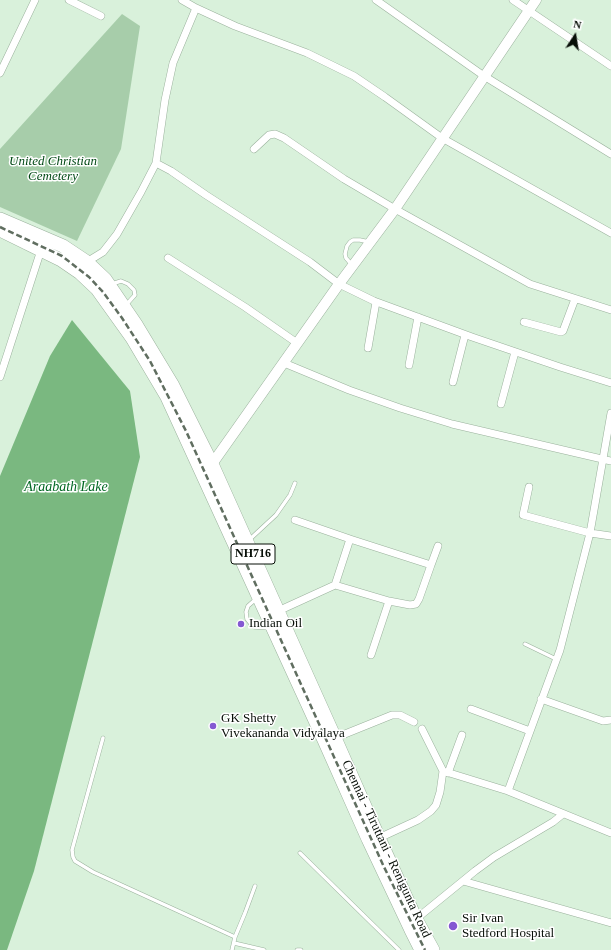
<!DOCTYPE html>
<html>
<head>
<meta charset="utf-8">
<style>
  body { margin:0 }
  #map { position:relative; width:611px; height:950px; overflow:hidden; background:#d9f1db; font-family:"Times New Roman",serif }
  canvas { display:block }
  .north { position:absolute; left:555px; top:16px; width:40px; height:40px; -webkit-text-stroke:3px #fff; paint-order:stroke; rotate:12deg; font-size:11px; font-weight:700; line-height:16px; text-align:center; color:#070e07 }
  .north::after { content:''; display:block; margin:auto; width:14px; height:18px; background:#070e07; clip-path:polygon(50% 0,100% 100%,50% 72%,0 100%) }
</style>
</head>
<body>
<div id="map">
<canvas width="611" height="950"></canvas>
<div class="north">N</div>
</div>
<script>
const ctx = document.querySelector('canvas').getContext('2d');
ctx.lineJoin = 'round';
function fillPath(path, color) { ctx.fillStyle = color; ctx.fill(path, 'evenodd'); }
const poly = rows => new Path2D(rows.map(r => 'M' + r).join(''));
function strokePath(path, color, width, dash) { ctx.strokeStyle = color; ctx.lineWidth = width; ctx.lineCap = dash ? 'butt' : 'round'; ctx.setLineDash(dash || []); ctx.stroke(path); }
function drawText(font, color, halo, rows, align = 'center') {
  ctx.font = font + ' "Times New Roman",serif'; ctx.lineWidth = 3; ctx.setLineDash([]); ctx.textBaseline = 'middle'; ctx.strokeStyle = halo; ctx.fillStyle = color; for (const [text, x, y, turn = 0] of rows) {
    ctx.save(); ctx.translate(x, y); ctx.rotate((+turn || 0) * Math.PI / 180); ctx.textAlign = isNaN(turn) ? turn : align; if (halo) ctx.strokeText(text, 0, 0); ctx.fillText(text, 0, 0); ctx.restore();
  }
}
const green = poly([
  [122,14,140,26,121,149,77,241,0,207,0,149]
]);
const water = poly([
  [72,320,130,391,140,457,34,871,7,950,0,950,0,476,50,356]
]);
const lane = poly([
  [352,265,346,258,345,254,347,246,350,242,353,240,360,240,369,242],
  [112,284,121,281,128,284,134,290,135,295,126,305],
  [249,540,276,515,290,495,295,483],
  [257,598,248,606,246,612,247,619,251,624,254,627,270,628],
  [525,644,556,659],
  [103,738,72,850,73,857,75,861,93,872,235,937],
  [300,853,399,950],
  [234,943,264,950],
  [232,950,235,937,245,913,255,886],
  [297,950,301,950]
]);
const street = poly([
  [69,0,101,16],
  [182,0,196,8,235,26,307,53,354,76,385,97,442,138,611,233],
  [376,0,484,76,611,154],
  [513,0,611,66],
  [0,73,35,0],
  [254,149,269,135,275,134,284,138,344,179,395,209,530,284,611,310],
  [156,163,171,171,206,195,310,262,339,284,374,301,472,337,560,367,611,383],
  [168,258,245,307,297,343],
  [85,263,103,252,117,234,141,192,156,163,165,100,173,63,196,8],
  [524,322,561,332,563,331,575,299],
  [368,348,376,302],
  [284,363,349,390,400,408,452,424,611,461],
  [409,365,418,317],
  [0,377,41,250],
  [453,382,465,335],
  [501,404,515,352],
  [529,487,523,515,590,533,611,536],
  [295,520,350,539],
  [431,565,438,546],
  [278,611,335,585,350,539,431,565,419,599,416,604,410,605,389,601,335,585],
  [371,655,389,601],
  [541,699,603,721,611,720],
  [471,709,530,731],
  [335,738,392,715,400,715,414,722],
  [443,771,508,791,611,833],
  [448,773,462,735],
  [508,791,560,650,590,533,611,413],
  [379,838,418,820,431,811,436,805,440,792,443,771,422,729],
  [463,881,611,923],
  [416,919,475,871,494,857,553,822,563,814]
]);
const secondary = poly([
  [206,466,212,464,339,284,395,209,536,0]
]);
const highway = poly([
  [0,219,63,246,87,262,105,279,137,326,172,384,212,464,335,738,379,838,416,919,433,950],
  [0,230,61,260,80,273,97,289,132,338,167,397,324,740,368,839,411,930,421,950]
]);
const rail = poly([
  [0,227,62,256,89,277,103,292,122,318,150,361,186,431,384,867,425,950]
]);
const markers = [
  [241,624,4,"#8458d2"],
  [213,726,4,"#8458d2"],
  [453,926,5,"#8458d2"]
];
const shields = [
  [253,554,44]
];
const shieldNames = [
  ["NH716",253,554]
];
const parkNames = [
  ["United Christian",53,162],
  ["Cemetery",53,177]
];
const poiNames = [
  ["Indian Oil",249,624],
  ["GK Shetty",221,719],
  ["Vivekananda Vidyalaya",221,734],
  ["Sir Ivan",462,919],
  ["Stedford Hospital",462,934]
];
const streetNames = [
  ["Chennai - Tiruttani - Renigunta Road",386,849,65]
];
const waterNames = [
  ["Araabath Lake",66,487]
];
fillPath(green, '#a7cdaa');
fillPath(water, '#7ab880');
strokePath(lane, '#9ab19c', 4.5);
strokePath(street, '#9ab19c', 8);
strokePath(secondary, '#9ab19c', 11);
strokePath(highway, '#9ab19c', 14);
strokePath(lane, '#fff', 3.5);
strokePath(street, '#fff', 7);
strokePath(secondary, '#fff', 10);
strokePath(highway, '#fff', 13);
strokePath(rail, '#606e60', 2.5, [6, 3]);
for (const [x, y, r, color] of markers) { const dot = new Path2D(); dot.arc(x, y, r, 0, 2 * Math.PI); ctx.fillStyle = color; ctx.fill(dot); strokePath(dot, '#fff', 1.5); }
for (const [x, y, w] of shields) { const box = new Path2D(); box.roundRect(x - w / 2, y - 10, w, 20, 3); ctx.fillStyle = '#fff'; ctx.fill(box); strokePath(box, '#070e07', 1); }
drawText('bold 12px', '#070e07', null, shieldNames);
drawText('italic 13px', '#004814', '#fff', parkNames);
drawText('13px', '#070e07', '#fff', poiNames, 'left');
drawText('13px', '#070e07', '#fff', streetNames);
drawText('italic 14px', '#026823', '#fff', waterNames);
</script>
</body>
</html>
